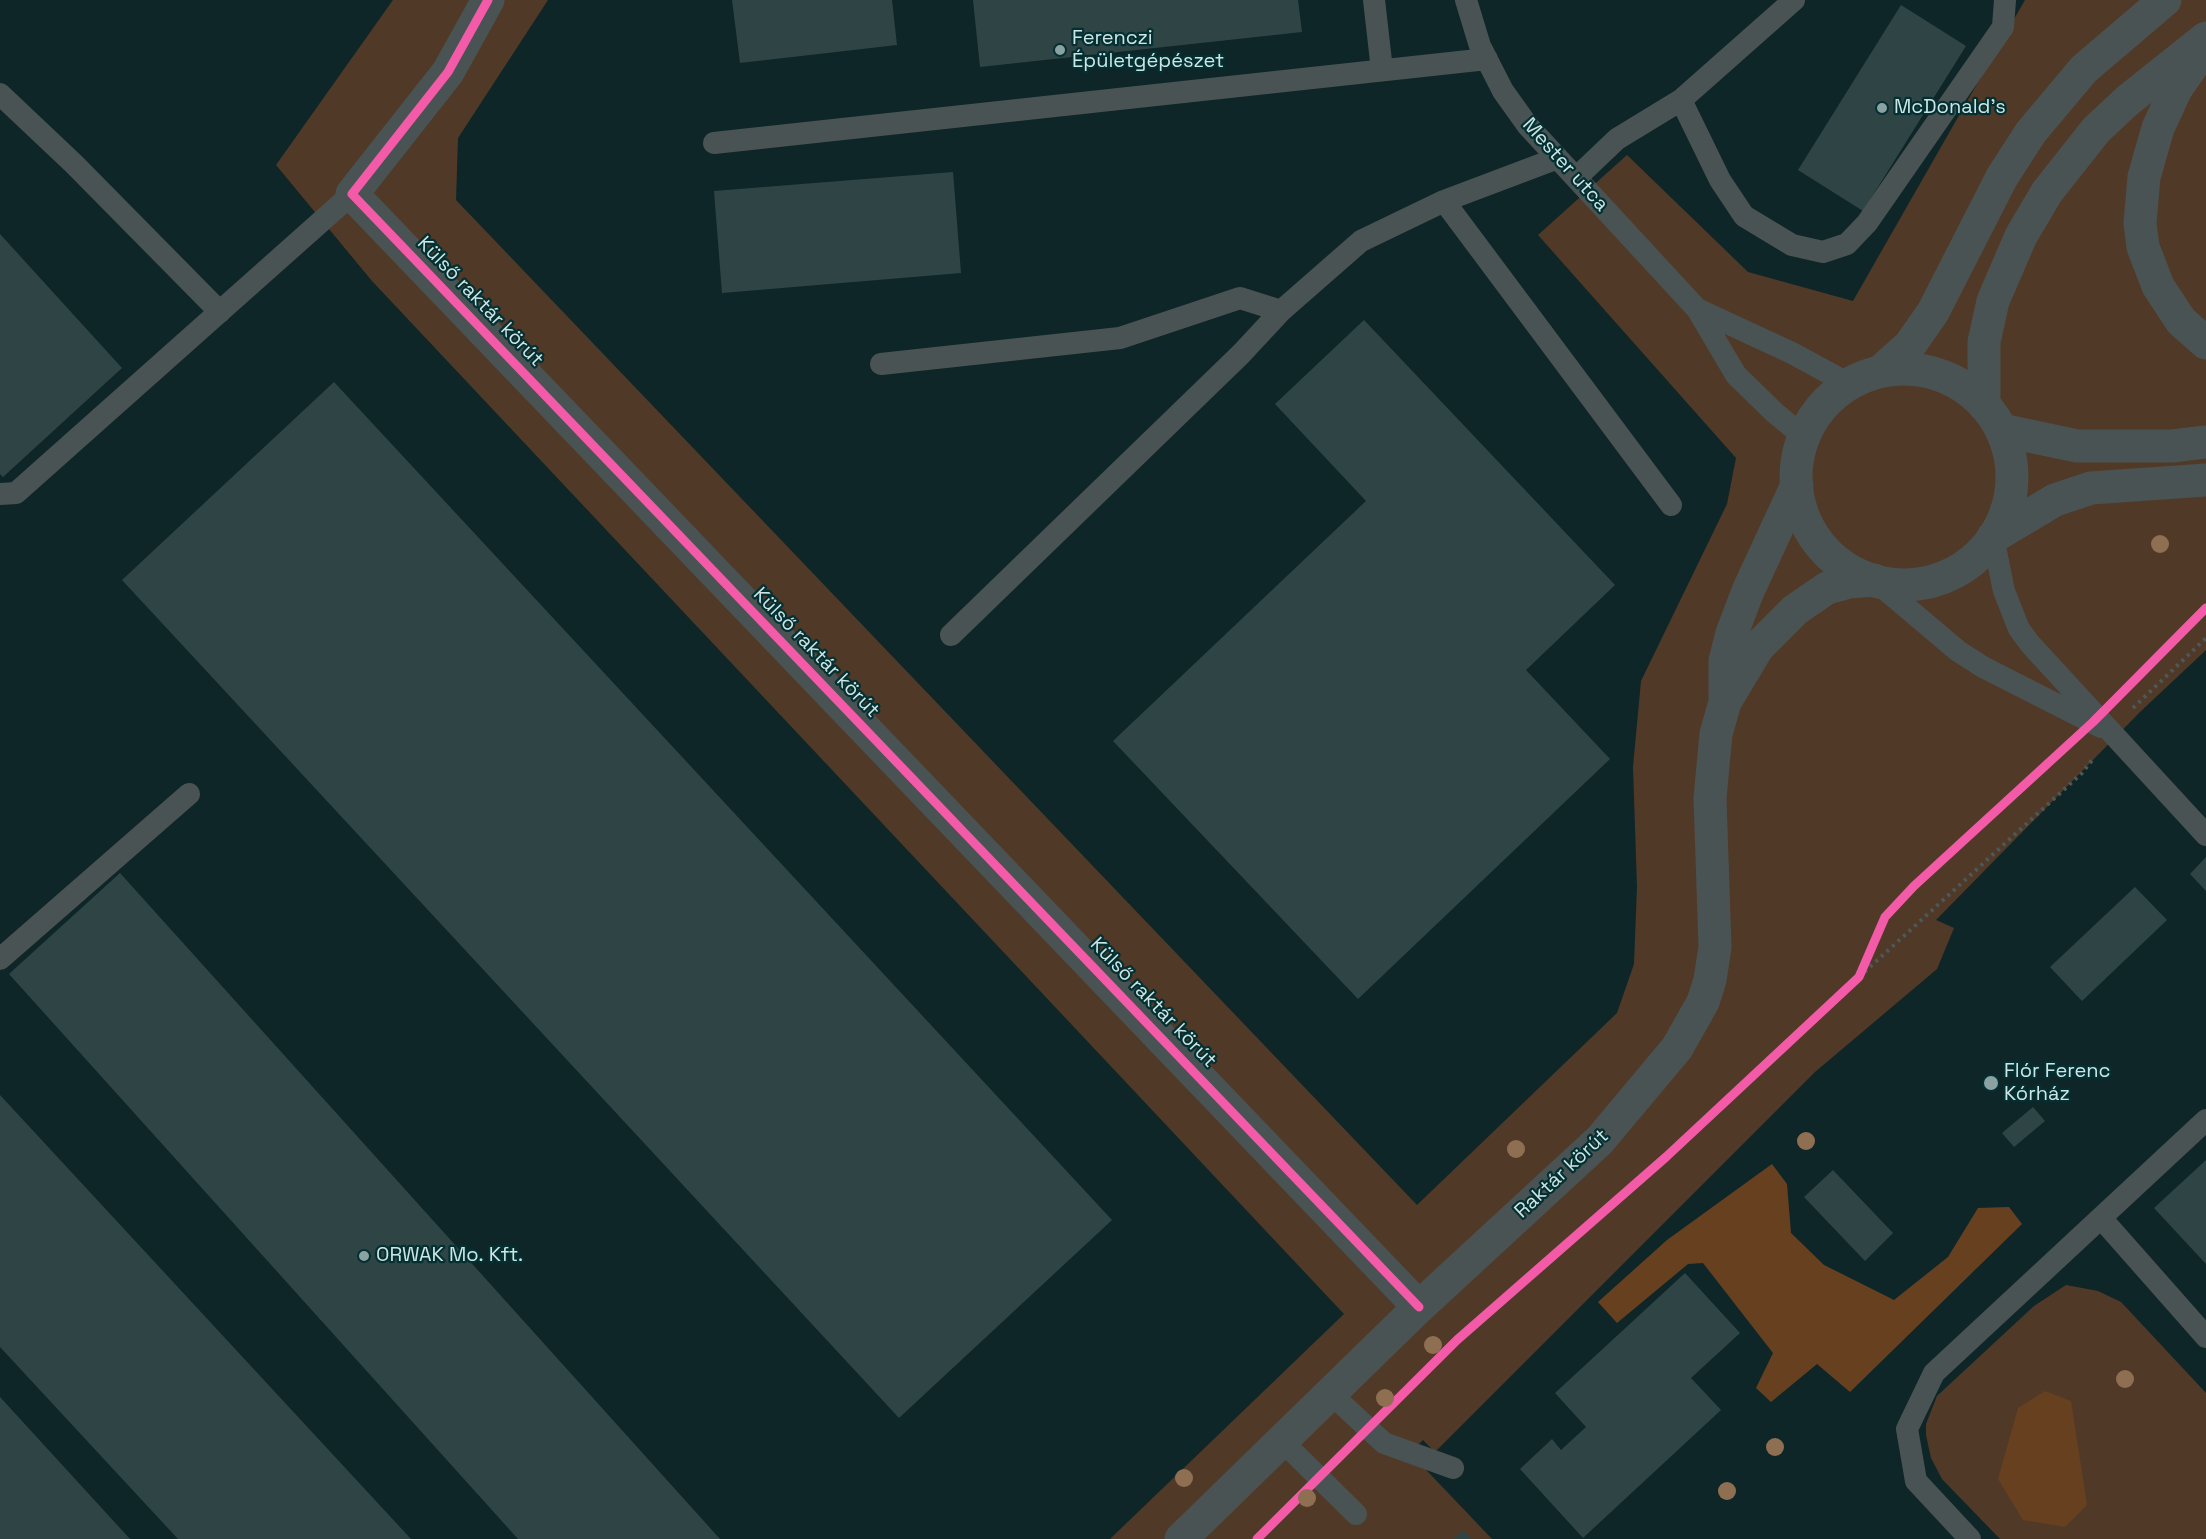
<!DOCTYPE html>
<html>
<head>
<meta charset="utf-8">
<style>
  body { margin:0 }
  canvas { display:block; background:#0e2628 }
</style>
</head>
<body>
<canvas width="2206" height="1539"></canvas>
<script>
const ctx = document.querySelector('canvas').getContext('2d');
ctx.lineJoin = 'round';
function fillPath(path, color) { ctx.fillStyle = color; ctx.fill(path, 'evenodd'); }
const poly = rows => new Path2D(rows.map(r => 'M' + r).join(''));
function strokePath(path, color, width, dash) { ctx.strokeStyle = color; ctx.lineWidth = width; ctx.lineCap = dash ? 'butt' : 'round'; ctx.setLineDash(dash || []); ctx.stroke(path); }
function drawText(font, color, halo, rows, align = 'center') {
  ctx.font = font + ' "Space Grotesk",sans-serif'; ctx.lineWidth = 4.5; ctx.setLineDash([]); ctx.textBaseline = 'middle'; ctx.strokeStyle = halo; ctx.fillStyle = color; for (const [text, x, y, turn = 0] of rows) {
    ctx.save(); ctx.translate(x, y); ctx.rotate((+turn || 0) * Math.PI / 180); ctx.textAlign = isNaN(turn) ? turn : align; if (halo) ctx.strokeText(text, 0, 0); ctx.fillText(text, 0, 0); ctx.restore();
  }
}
const green = poly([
  [393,0,548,0,458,138,456,200,1417,1205,1617,1013,1634,964,1637,887,1633,767,1641,681,1727,504,1736,458,1538,235,1627,155,1748,272,1853,301,2025,0,2206,0,2206,650,2140,712,1936,920,1954,928,1937,969,1815,1072,1435,1452,1423,1440,1410,1453,1492,1539,1110,1539,1344,1314,372,281,276,165],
  [2066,1285,2098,1291,2121,1302,2206,1393,2206,1539,2000,1539,1942,1479,1931,1458,1926,1435,1926,1424,1937,1396,2034,1306]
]);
const forest = poly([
  [1772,1164,1787,1184,1791,1233,1824,1265,1894,1300,1948,1257,1978,1208,2009,1207,2022,1224,1850,1392,1817,1364,1771,1402,1756,1388,1773,1353,1703,1263,1688,1264,1617,1323,1598,1302,1667,1240],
  [2045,1391,2071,1401,2087,1505,2065,1527,2023,1520,1998,1479,2018,1408]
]);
const building = poly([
  [732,0,892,0,897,45,740,63],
  [973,0,1298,0,1302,32,980,67],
  [1901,5,1966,46,1863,211,1798,170],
  [953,172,961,273,722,293,714,191],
  [0,234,122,368,3,477,0,474],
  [1364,320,1615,585,1526,670,1610,759,1358,999,1113,741,1366,501,1275,404],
  [334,382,1112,1220,899,1418,122,580],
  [2206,857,2206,891,2190,874],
  [120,873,720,1539,518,1539,9,974],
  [2135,887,2167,920,2082,1001,2050,967],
  [0,1095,411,1539,178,1539,0,1347],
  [2033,1107,2045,1121,2014,1147,2002,1133],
  [2206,1160,2206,1264,2154,1208],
  [1833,1170,1893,1233,1865,1261,1804,1197],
  [1685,1273,1740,1333,1691,1378,1721,1410,1583,1538,1520,1469,1552,1439,1561,1450,1586,1427,1555,1393],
  [0,1397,130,1539,0,1539],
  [1463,1530,1471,1539,1454,1539]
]);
const path = poly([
  [2133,708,2206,638],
  [1859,977,2082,773,2093,759]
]);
const lane = poly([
  [1374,0,1382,70],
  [1466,0,1480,46,1503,91,1528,126,1697,309,1736,375,1775,413,1804,437],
  [0,94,74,164,220,312],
  [1681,100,1720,180,1744,216,1792,245,1823,252,1847,244,1867,223,2003,27,2005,0],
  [714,143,1487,59],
  [1576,178,1617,139,1681,100,1794,0],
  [1444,201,1671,505],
  [1697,309,1792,353,1849,384],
  [881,364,1120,338,1240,298,1281,311],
  [0,494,16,493,352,194],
  [1993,537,2004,591,2019,629,2031,645,2206,835],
  [1874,580,1958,651,1983,667,2101,727],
  [951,635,1241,354,1281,311,1361,241,1444,201,1558,158],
  [0,959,189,794],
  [2101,1218,2206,1337],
  [1330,1393,1384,1443,1453,1468],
  [1281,1440,1356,1514],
  [1970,1539,1916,1481,1907,1429,1934,1373,2206,1120]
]);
const street = poly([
  [488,0,448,72,352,194,1419,1307],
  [2199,56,2176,89,2158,128,2144,177,2140,223,2143,247,2158,286,2181,321,2206,343],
  '1796 477a108 108 0 1 1 216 0a108 108 0 1 1-216 0Z',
  [1881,371,1910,345,1933,312,2002,177,2031,132,2084,69,2165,0],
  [1984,405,1984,342,1993,301,2021,236,2047,192,2096,130,2127,101,2206,38],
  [2001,430,2077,446,2172,446,2206,442],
  [1993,537,2055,500,2091,488,2206,480],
  [1725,700,1725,661,1732,633,1748,591,1797,485],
  [1181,1539,1419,1307,1600,1140,1677,1048,1703,1002,1710,980,1715,947,1710,798,1716,734,1725,702,1758,647,1795,610,1827,588,1849,582,1874,580]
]);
const cycleway = poly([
  [488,0,448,72,352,194,1419,1307],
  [1257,1539,1457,1340,1666,1157,1859,977,1885,917,1914,886,2093,722,2206,608]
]);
const trees = [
  [2160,544],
  [1806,1141],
  [1516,1149],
  [1433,1345],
  [2125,1379],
  [1385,1398],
  [1775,1447],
  [1184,1478],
  [1727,1491],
  [1307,1498]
];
const markers = [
  [1060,50,6,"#8ba2a3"],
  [1882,108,6,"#8ba2a3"],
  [1991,1083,8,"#8ba2a3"],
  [364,1256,6,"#8ba2a3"]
];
const poiNames = [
  ["Ferenczi",1072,39],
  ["Épületgépészet",1072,62],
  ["McDonald's",1894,108],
  ["Flór Ferenc",2004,1072],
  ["Kórház",2004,1095],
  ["ORWAK Mo. Kft.",376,1256]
];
const streetNames = [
  ["Mester utca",1565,165,48],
  ["Külső raktár körút",480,302,46],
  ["Külső raktár körút",816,653,46],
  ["Külső raktár körút",1153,1003,46],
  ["Raktár körút",1562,1174,-43]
];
fillPath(green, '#513927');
fillPath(forest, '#674020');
fillPath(building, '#2f4445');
strokePath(path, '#4d5859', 4, [3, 4.5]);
strokePath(lane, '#4a5353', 22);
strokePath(street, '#4a5353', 33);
strokePath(cycleway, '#f35aa7', 9);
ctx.fillStyle = '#8f6f52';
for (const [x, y] of trees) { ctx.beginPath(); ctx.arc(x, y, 9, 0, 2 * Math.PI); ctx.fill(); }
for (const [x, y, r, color] of markers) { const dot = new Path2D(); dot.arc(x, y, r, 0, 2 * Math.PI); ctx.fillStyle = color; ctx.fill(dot); strokePath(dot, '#033032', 2); }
drawText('20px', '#cfe5e5', '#033032', poiNames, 'left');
drawText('20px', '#cfe5e5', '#033032', streetNames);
</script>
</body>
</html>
